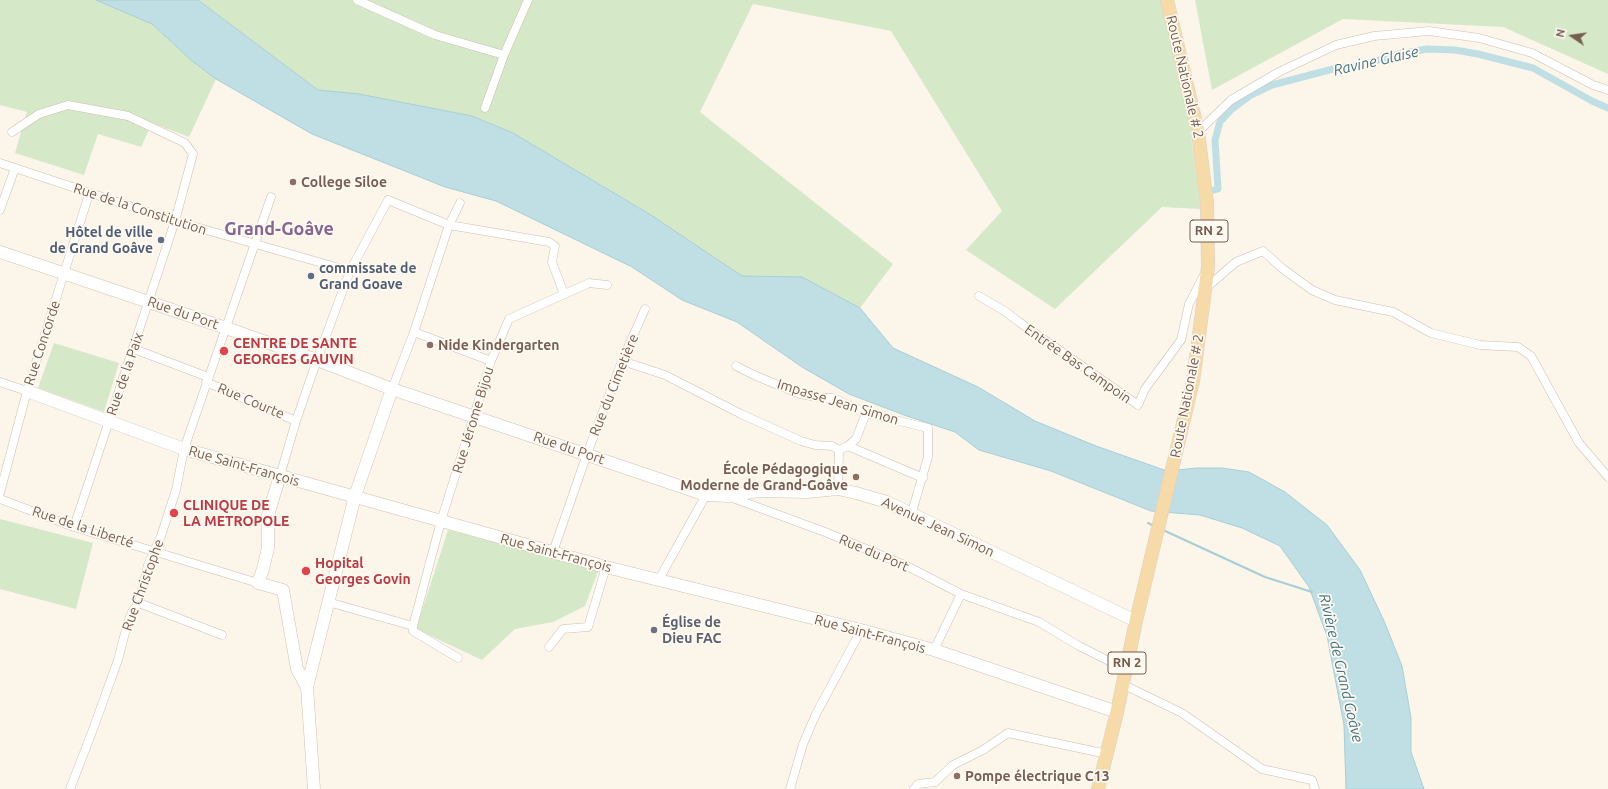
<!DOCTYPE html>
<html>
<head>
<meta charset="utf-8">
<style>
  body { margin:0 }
  #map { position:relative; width:1608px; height:789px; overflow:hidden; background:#fcf5ea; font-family:Ubuntu,sans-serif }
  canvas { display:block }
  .north { position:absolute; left:1552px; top:16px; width:40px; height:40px; -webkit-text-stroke:3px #fef9f1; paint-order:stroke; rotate:283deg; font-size:11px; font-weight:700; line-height:16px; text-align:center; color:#765d4e }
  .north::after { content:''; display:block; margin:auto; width:14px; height:18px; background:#765d4e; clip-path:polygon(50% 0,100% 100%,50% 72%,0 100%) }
</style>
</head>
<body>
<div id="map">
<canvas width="1608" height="789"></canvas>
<div class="north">N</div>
</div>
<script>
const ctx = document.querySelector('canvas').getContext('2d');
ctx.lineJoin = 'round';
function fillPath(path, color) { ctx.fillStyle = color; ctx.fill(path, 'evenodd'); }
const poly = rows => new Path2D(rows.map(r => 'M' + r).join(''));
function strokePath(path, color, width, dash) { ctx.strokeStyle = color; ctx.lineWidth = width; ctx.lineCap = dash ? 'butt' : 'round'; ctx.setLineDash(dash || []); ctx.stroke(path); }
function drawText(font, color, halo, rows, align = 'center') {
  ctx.font = font + ' Ubuntu,sans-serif'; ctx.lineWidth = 3.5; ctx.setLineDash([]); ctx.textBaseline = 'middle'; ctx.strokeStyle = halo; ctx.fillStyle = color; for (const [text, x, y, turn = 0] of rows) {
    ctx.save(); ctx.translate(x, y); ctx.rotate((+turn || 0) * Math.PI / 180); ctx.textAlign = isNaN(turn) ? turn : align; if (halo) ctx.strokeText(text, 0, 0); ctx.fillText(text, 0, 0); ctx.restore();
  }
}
const green = poly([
  [0,0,96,0,152,24,191,60,216,79,189,137,152,123,141,147,98,134,84,175,15,153,27,112,0,105],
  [198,0,1161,0,1190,128,1201,209,1162,207,1055,309,966,250,1002,211,891,31,753,4,700,112,893,264,860,308,802,277,742,276,651,215,513,133,472,116,359,94,318,90],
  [1195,0,1608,0,1608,74,1503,27,1343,19,1212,90],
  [54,343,119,363,104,412,38,388],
  [0,519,93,543,76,609,0,589],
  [448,530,599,569,585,606,553,622,515,629,482,660,416,629]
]);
const water = poly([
  [96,0,198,0,318,90,359,94,472,116,513,133,651,215,742,276,802,277,860,308,893,348,978,387,1035,421,1096,446,1167,471,1197,468,1222,468,1249,472,1285,492,1327,525,1360,570,1384,621,1402,666,1411,718,1411,752,1424,789,1346,789,1344,725,1327,636,1309,587,1280,546,1242,528,1200,515,1151,511,1051,471,979,450,955,432,904,415,849,394,802,367,737,322,682,300,632,267,496,201,445,187,312,134,216,79,191,60,152,24,96,0]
]);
const stream = poly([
  [1148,523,1154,526],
  [1163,530,1265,577,1312,592]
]);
const canal = poly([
  [1211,191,1218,189,1215,140,1220,122,1232,109,1251,95,1272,85,1333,69,1369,63,1398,54,1427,49,1455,50,1478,54,1533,68,1592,101,1608,108]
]);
const street = poly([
  [357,0,435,35,504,55],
  [485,108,504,55,528,0],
  [12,132,39,114,68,105,128,116,185,143,193,154,175,221,74,527],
  [1198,132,1231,100,1279,72,1336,45,1374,36,1429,31,1479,38,1532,53,1593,85,1608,90],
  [0,163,175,221,350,271],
  [0,210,15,168],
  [1206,288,1236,262,1263,251,1283,269,1312,290,1335,300,1393,312,1431,333,1480,345,1518,347,1531,356,1579,443,1608,477],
  [979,296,1006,312,1019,322,1138,405,1145,389,1181,340,1189,304,1204,275],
  [414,332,491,361],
  [134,349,208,377],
  [622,361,665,375,741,414,801,441,815,445,832,446,839,450],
  [736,366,756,376,800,394,822,398,833,398,866,413,928,428,928,457,912,512],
  [0,382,27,391],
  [206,382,296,421],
  [392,389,414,332,449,225,460,203],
  [848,446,923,478],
  [280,476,296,421,317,360,350,271,388,200,449,225,549,242,555,246,552,262,564,294],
  [838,489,839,450,848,446,856,439,866,413],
  [0,493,27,391,89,194],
  [730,497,825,532,907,566,961,594,1039,622,1079,646,1125,669],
  [0,499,74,527,258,583],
  [553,552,587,454,622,361,645,309],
  [658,581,706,495],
  [328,602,413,626,413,631,458,658],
  [139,603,222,635],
  [413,626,441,521,474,416,491,361,509,319,589,283,607,285],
  [549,647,563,629,588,627,606,567],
  [934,650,961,594],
  [1122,684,1182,713,1262,769,1312,780,1315,789],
  [70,789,92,732,118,660,127,625,132,612,139,603,148,565,161,536,176,490,184,449,271,197],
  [790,789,803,744,816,714,861,630],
  [914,789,918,784,935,782,953,765,983,750,1008,733,1107,754]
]);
const secondary = poly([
  [0,252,226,328,317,360,392,389,706,495,728,496,758,491,807,492,838,489,856,493,887,502,1136,621],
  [27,391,184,449,606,567,861,630,934,650,1117,712],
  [280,476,268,515,268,548,263,569,258,583,283,590,297,669,307,687],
  [314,789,307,687,355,496,392,389]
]);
const primary = poly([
  [1098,789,1117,712,1136,621,1193,381,1208,267,1207,203,1198,132,1167,0]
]);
const markers = [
  [293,182,4,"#8d6e63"],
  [161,240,4,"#5c6f8a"],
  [311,276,4,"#5c6f8a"],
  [430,345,4,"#8d6e63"],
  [224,351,5,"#e0444e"],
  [856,477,4,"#8d6e63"],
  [174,513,5,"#e0444e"],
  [306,571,5,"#e0444e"],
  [654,630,4,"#6b7280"],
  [957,776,4,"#8d6e63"]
];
const shields = [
  [1209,231,38],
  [1127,663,38]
];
const shieldNames = [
  ["RN 2",1209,231],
  ["RN 2",1127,663]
];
const streetNames = [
  ["Route Nationale # 2",1185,77,77],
  ["Rue de la Constitution",140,209,18],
  ["Rue du Port",183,313,19],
  ["Rue Concorde",42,343,-72],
  ["Entrée Bas Campoin",1078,364,35],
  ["Rue de la Paix",125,374,-71],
  ["Rue du Cimetière",614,385,-68],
  ["Route Nationale # 2",1187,396,-79],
  ["Rue Courte",251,401,23],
  ["Impasse Jean Simon",838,402,17],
  ["Rue Jérome Bijou",473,420,-73],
  ["Rue du Port",569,448,19],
  ["Rue Saint-François",244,466,16],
  ["Rue de la Liberté",83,527,18],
  ["Avenue Jean Simon",938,527,25],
  ["Rue Saint-François",556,553,15],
  ["Rue du Port",874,553,23],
  ["Rue Christophe",143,585,-70],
  ["Rue Saint-François",870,634,15]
];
const educationNames = [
  ["College Siloe",301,182],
  ["Nide Kindergarten",438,345],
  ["École Pédagogique",848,469,"right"],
  ["Moderne de Grand-Goâve",848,485,"right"],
  ["Pompe électrique C13",965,776]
];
const serviceNames = [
  ["Hôtel de ville",153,232],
  ["de Grand Goâve",153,248],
  ["commissate de",319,268,"left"],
  ["Grand Goave",319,284,"left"]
];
const healthNames = [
  ["CENTRE DE SANTE",233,343],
  ["GEORGES GAUVIN",233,359],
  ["CLINIQUE DE",183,505],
  ["LA METROPOLE",183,521],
  ["Hopital",315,563],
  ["Georges Govin",315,579]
];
const worshipNames = [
  ["Église de",662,622],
  ["Dieu FAC",662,638]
];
const waterNames = [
  ["Ravine Glaise",1376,61,-13],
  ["Rivière de Grand Goâve",1341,668,77]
];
const districtNames = [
  ["Grand-Goâve",279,229]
];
fillPath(green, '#d5e9c9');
fillPath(water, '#bfdfe5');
strokePath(water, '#a6ced6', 1);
strokePath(stream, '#a6ced6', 2);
strokePath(canal, '#bfdfe5', 7);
strokePath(street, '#cebeb0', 9);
strokePath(secondary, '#d3c0b0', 13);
strokePath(primary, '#d9d2cd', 14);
strokePath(street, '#fff', 8);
strokePath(secondary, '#fff', 12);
strokePath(primary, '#f6daa7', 13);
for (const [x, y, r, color] of markers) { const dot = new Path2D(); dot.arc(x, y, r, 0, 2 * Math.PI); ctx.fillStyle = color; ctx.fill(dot); strokePath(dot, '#fef9f1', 1.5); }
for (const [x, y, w] of shields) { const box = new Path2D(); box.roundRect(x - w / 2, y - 11, w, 22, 3); ctx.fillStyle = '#fef9f1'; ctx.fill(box); strokePath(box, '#765d4e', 1); }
drawText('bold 13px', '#765d4e', null, shieldNames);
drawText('14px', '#765d4e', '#fef9f1', streetNames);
drawText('bold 14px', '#785e54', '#fef9f1', educationNames, 'left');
drawText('bold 14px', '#4e5e75', '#fef9f1', serviceNames, 'right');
drawText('bold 14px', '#be3a42', '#fef9f1', healthNames, 'left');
drawText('bold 14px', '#5b616d', '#fef9f1', worshipNames, 'left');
drawText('italic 15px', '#457681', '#fef9f1', waterNames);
drawText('bold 18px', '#846691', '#fef9f1', districtNames);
</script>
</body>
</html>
